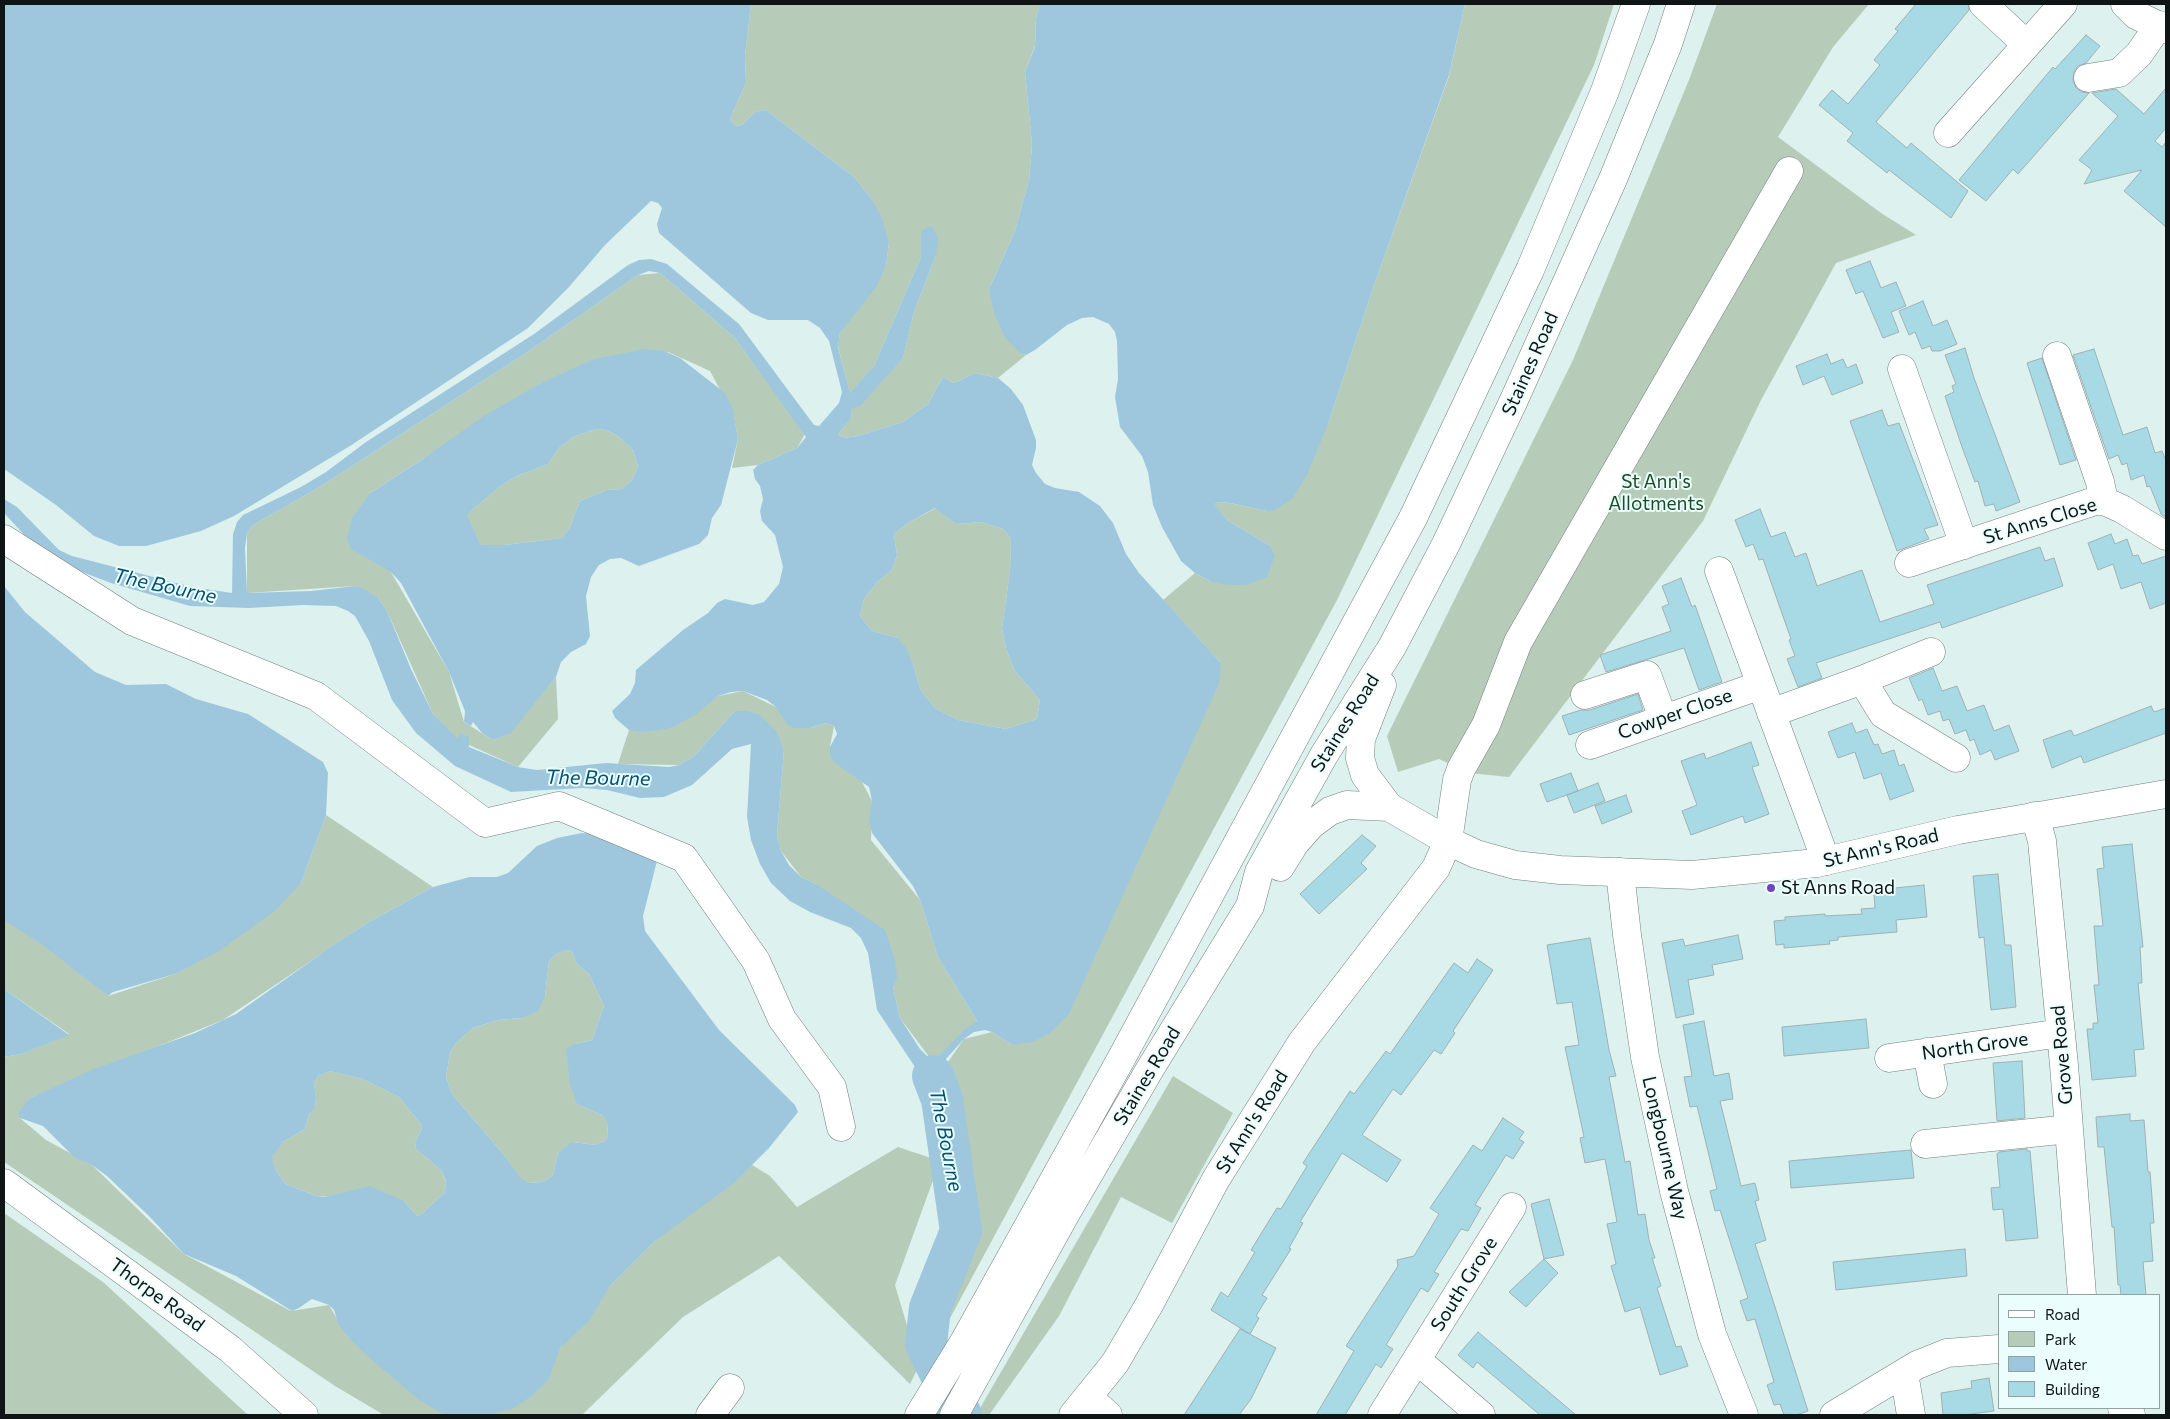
<!DOCTYPE html>
<html>
<head>
<meta charset="utf-8">
<style>
  body { margin:0 }
  #map { position:relative; width:2170px; height:1419px; overflow:hidden; background:#ddf1ef; font-family:Commissioner,sans-serif }
  canvas { display:block }
  .frame { position:absolute; inset:0; border:5px solid #0e1514; pointer-events:none }
  .legend { position:absolute; left:1998px; top:1294px; width:162px; height:115px; box-sizing:border-box; background:#ebfefd; border:1px solid #93a1a0; margin:0; padding:6px 9px; list-style:none; font-size:15px; color:#0e1514 }
  .legend li { display:flex; align-items:center; gap:10px; height:25px }
  .legend b { width:25px; border:1px solid #93a1a0 }
</style>
</head>
<body>
<div id="map">
<canvas width="2170" height="1419"></canvas>
<div class="frame"></div>
<ul class="legend">
<li><b style="height:6px;background:#fff"></b>Road</li>
<li><b style="height:14px;background:#b6ccb8"></b>Park</li>
<li><b style="height:14px;background:#9ec7de"></b>Water</li>
<li><b style="height:14px;background:#a7dae5"></b>Building</li>
</ul>
</div>
<script>
const ctx = document.querySelector('canvas').getContext('2d');
ctx.lineJoin = 'round';
function fillPath(path, color) { ctx.fillStyle = color; ctx.fill(path, 'evenodd'); }
const poly = rows => new Path2D(rows.map(r => 'M' + r).join(''));
function strokePath(path, color, width, dash) { ctx.strokeStyle = color; ctx.lineWidth = width; ctx.lineCap = dash ? 'butt' : 'round'; ctx.setLineDash(dash || []); ctx.stroke(path); }
function drawText(font, color, halo, rows, align = 'center') {
  ctx.font = font + ' Commissioner,sans-serif'; ctx.lineWidth = 4; ctx.setLineDash([]); ctx.textBaseline = 'middle'; ctx.strokeStyle = halo; ctx.fillStyle = color; for (const [text, x, y, turn = 0] of rows) {
    ctx.save(); ctx.translate(x, y); ctx.rotate((+turn || 0) * Math.PI / 180); ctx.textAlign = isNaN(turn) ? turn : align; if (halo) ctx.strokeText(text, 0, 0); ctx.fillText(text, 0, 0); ctx.restore();
  }
}
const green = poly([
  [751,4,1040,4,1036,18,1035,46,1025,72,1032,145,1029,180,1015,231,989,289,1020,353,1026,355,998,378,975,373,954,383,943,377,928,404,903,422,858,436,844,438,838,434,851,419,852,409,903,358,914,312,936,255,921,232,921,257,874,366,850,394,838,346,840,333,886,265,889,243,871,198,854,177,766,110,755,112,741,126,734,125,730,119,746,83,745,56],
  [1465,4,1614,4,1594,65,1337,600,948,1322,953,1296,979,1219,956,1130,961,1112,958,1094,944,1075,943,1069,964,1039,992,1032,1012,1045,1220,662,1163,600,1195,573,1210,581,1269,545,1227,520,1213,504,1218,502,1230,503,1267,511,1328,424,1372,291,1449,76],
  [1717,4,1869,4,1833,47,1778,137,1881,213,1916,235,1836,263,1761,400,1703,521,1509,777,1469,773,1439,759,1398,772,1387,736,1573,360,1689,80],
  [660,273,735,338,805,434,797,448,758,465,732,468,738,439,734,416,710,371,668,352,541,383,370,493,391,572,449,672,464,722,493,740,509,734,556,677,558,719,518,767,458,740,433,714,387,611,378,598,355,586,247,593,247,533,253,525,323,485,529,351,638,275],
  [596,429,606,430,618,436,633,450,638,467,632,480,622,489,607,490,580,501,569,529,562,538,505,545,481,545,466,516,472,510,502,485,517,476,548,464,559,448,573,437],
  [936,508,956,524,981,522,1003,529,1011,539,1010,571,1002,628,1006,649,1015,671,1040,700,1037,719,1006,729,958,720,935,708,921,691,913,664,898,638,872,631,860,616,864,599,877,582,892,570,897,555,894,534,908,523],
  [743,691,776,707,810,728,826,723,834,726,830,747,830,757,862,782,872,801,871,840,920,900,938,957,977,1021,933,1062,900,1018,893,987,895,966,816,884,801,877,781,851,777,835,784,750,735,711,693,757,679,765,618,764,629,730,669,729,718,696],
  [326,815,433,887,369,922,223,1020,30,1098,20,1118,46,1140,92,1165,184,1254,291,1311,329,1305,347,1336,452,1415,384,1415,335,1386,4,1162,4,1057,21,1054,69,1034,4,989,4,910,108,996,175,974,301,883],
  [568,950,572,952,577,964,589,974,604,1006,592,1040,575,1044,577,1104,602,1115,607,1120,608,1136,605,1141,595,1145,573,1142,558,1153,553,1175,548,1179,541,1182,528,1183,520,1178,505,1156,452,1094,446,1077,450,1053,456,1043,473,1028,498,1020,523,1018,545,997,549,961,558,953],
  [330,1071,363,1079,399,1097,421,1124,422,1128,415,1143,416,1149,441,1170,446,1182,445,1192,422,1214,417,1216,404,1201,316,1196,286,1184,276,1171,271,1157,283,1142,305,1129,309,1114,315,1107,316,1098,314,1083,318,1076],
  [1173,1076,1233,1113,1172,1223,1121,1197,1059,1316,989,1415,976,1415],
  [898,1147,940,1161,895,1285,919,1366,910,1384,779,1256,683,1317,582,1415,476,1415,560,1348,610,1286,654,1242,752,1165,770,1176,797,1207],
  [4,1213,103,1282,248,1415,4,1415]
]);
const water = poly([
  [4,4,751,4,745,56,746,83,730,119,734,125,741,126,755,112,766,110,854,177,871,198,882,218,889,243,886,265,877,286,840,333,838,347,850,393,874,366,921,257,921,232,929,226,932,227,938,238,936,255,914,312,903,358,860,406,852,409,851,419,838,434,844,438,858,436,903,422,928,404,943,377,954,383,975,373,998,378,1011,389,1023,405,1036,440,1036,448,1032,465,1036,473,1045,484,1055,488,1079,492,1100,506,1113,523,1126,554,1139,573,1220,662,1221,668,1219,684,1069,1014,1050,1033,1033,1042,1012,1045,992,1032,985,1030,974,1032,964,1039,946,1059,943,1069,944,1075,958,1094,961,1112,959,1125,956,1130,939,1135,940,1124,937,1119,927,1085,877,1010,868,953,861,938,851,928,810,912,790,901,771,883,760,864,751,840,747,817,751,744,732,749,692,785,664,797,640,798,607,790,582,788,511,792,455,766,416,733,392,700,369,641,355,616,348,611,336,606,303,605,249,608,190,606,111,583,46,558,4,513,4,499,17,507,59,550,72,556,192,587,232,593,233,534,237,522,243,515,301,487,326,472,366,442,534,334,628,265,639,260,651,259,667,264,739,324,814,425,819,426,839,403,842,392,829,341,820,328,808,320,768,320,751,313,659,233,657,224,662,208,658,203,651,201,605,245,569,287,528,328,350,446,234,516,201,531,146,546,119,546,94,536,56,505,4,469],
  [649,271,660,273,735,338,806,437,797,448,758,465,753,470,755,479,760,486,763,499,760,511,762,521,775,535,783,567,779,584,764,602,753,605,725,599,717,603,708,613,683,630,636,670,635,683,630,694,612,711,615,718,629,730,642,732,669,729,695,715,718,696,731,692,743,691,767,700,776,707,787,724,793,728,810,728,826,723,834,726,837,734,830,747,830,757,835,763,869,787,872,801,869,820,872,833,913,886,920,900,938,957,977,1021,964,1030,933,1062,920,1049,900,1018,893,987,897,978,895,960,885,930,816,884,801,877,789,865,781,851,777,835,784,750,776,731,760,715,748,711,735,711,693,757,679,765,669,767,606,763,537,770,518,767,469,747,469,737,460,733,458,739,433,714,411,669,387,611,378,598,366,590,355,586,311,591,247,593,245,548,247,533,253,525,323,485,529,351,638,275],
  [935,508,956,524,981,522,1003,529,1011,539,1010,571,1002,628,1006,649,1015,671,1040,700,1037,719,1006,729,958,720,935,708,921,691,913,664,906,648,898,638,872,631,860,616,864,599,877,582,892,570,897,555,894,534,908,523],
  [1040,4,1465,4,1449,75,1372,291,1328,424,1307,475,1292,499,1275,510,1267,511,1230,503,1218,502,1214,504,1227,520,1269,545,1275,555,1267,577,1246,585,1228,585,1210,581,1195,573,1181,561,1162,527,1153,505,1148,472,1142,456,1120,427,1115,397,1118,379,1117,341,1115,332,1109,324,1093,317,1082,318,1067,325,1035,350,1026,355,1020,353,1005,337,994,313,989,289,1015,231,1029,180,1032,145,1025,72,1035,47,1036,18],
  [645,349,664,351,680,358,725,393,733,409,738,439,721,505,712,518,708,535,699,544,639,566,621,558,610,559,599,565,591,577,586,596,590,636,586,644,571,652,561,662,556,677,510,734,493,740,482,733,473,722,471,726,464,722,465,711,449,672,401,583,391,572,351,549,347,539,352,518,370,493,420,461,484,416,541,383,594,359],
  [596,429,606,430,618,436,633,450,638,467,632,480,622,489,607,490,580,501,569,529,562,538,505,545,481,545,467,516,472,510,502,485,517,476,548,464,559,448,573,437],
  [4,586,25,612,95,672,126,685,166,684,196,699,248,714,323,762,328,773,326,815,301,883,275,911,219,951,175,974,113,992,108,996,43,945,4,920],
  [582,833,622,836,657,861,643,916,645,931,719,1030,795,1105,798,1112,769,1148,734,1183,654,1242,610,1286,588,1322,560,1348,549,1379,532,1396,510,1410,499,1411,493,1415,448,1415,441,1413,418,1399,372,1360,347,1336,338,1323,334,1310,329,1305,312,1299,299,1308,292,1311,236,1276,184,1254,150,1217,107,1176,92,1165,75,1158,43,1126,20,1118,18,1113,30,1098,94,1069,195,1033,236,1014,331,947,369,922,433,887,470,877,497,877,508,873,537,846,557,838],
  [568,950,572,952,577,964,589,974,604,1006,592,1040,575,1044,566,1049,570,1084,577,1104,602,1115,607,1121,608,1136,605,1141,595,1145,573,1142,569,1144,558,1153,553,1175,548,1179,541,1182,528,1183,520,1177,505,1156,452,1094,446,1077,450,1053,456,1043,473,1028,498,1020,523,1018,538,1011,545,997,549,961,558,953],
  [330,1071,363,1079,399,1097,421,1124,422,1128,415,1143,416,1149,441,1170,446,1181,445,1192,422,1214,417,1216,404,1201,370,1186,325,1197,316,1196,286,1184,276,1171,272,1157,283,1142,305,1129,309,1114,315,1108,316,1098,314,1083,318,1076],
  [4,989,69,1035,21,1054,4,1057]
]);
const river = poly([
  [933,1076,942,1099,961,1231,930,1308,926,1344,961,1415]
]);
const building = poly([
  [1916,4,1968,4,1969,10,1876,122,1907,148,1911,143,1968,191,1951,218,1889,170,1887,173,1847,141,1853,133,1819,105,1832,90,1848,104,1880,65,1874,60,1898,31,1895,29,1916,4],
  [2086,35,2100,46,2086,63,2078,66,2074,72,2073,80,2076,88,2082,92,2089,93,2018,174,2013,169,1986,201,1959,180,2053,67,2055,69,2086,35],
  [2166,88,2166,128,2155,141,2162,147,2166,142,2166,227,2124,191,2142,170,2084,184,2092,170,2079,160,2118,116,2092,93,2116,89,2144,114,2166,88],
  [1870,261,1881,288,1896,282,1906,306,1891,312,1899,332,1883,338,1863,291,1856,294,1846,270,1870,261],
  [1923,301,1933,326,1947,320,1957,344,1940,351,1932,351,1930,346,1922,349,1915,332,1909,335,1899,311,1923,301],
  [1965,348,1974,378,2020,502,1996,511,1994,504,1985,506,1978,481,1975,482,1962,447,1945,396,1954,392,1952,386,1956,384,1945,355,1965,348],
  [2094,349,2123,435,2147,427,2155,453,2162,451,2166,461,2166,518,2161,514,2150,486,2147,487,2144,475,2131,480,2127,463,2122,465,2118,455,2109,459,2073,355,2094,349],
  [1827,354,1831,364,1843,359,1847,368,1856,364,1863,383,1832,395,1824,376,1803,385,1796,366,1827,354],
  [2042,358,2076,460,2060,465,2027,363,2042,358],
  [1882,410,1888,426,1899,423,1938,525,1924,529,1929,539,1897,551,1850,421,1882,410],
  [1760,509,1771,537,1785,532,1795,557,1806,553,1817,586,1862,570,1880,622,1934,604,1927,585,2040,547,2045,561,2054,558,2063,586,1942,628,1940,622,1816,663,1822,678,1798,687,1787,659,1795,656,1789,640,1791,639,1771,582,1763,559,1759,560,1753,544,1746,547,1735,520,1760,509],
  [2111,534,2115,544,2127,539,2133,556,2138,555,2142,564,2166,556,2166,603,2150,609,2141,582,2121,589,2113,564,2098,570,2088,543,2111,534],
  [1681,578,1692,607,1695,605,1722,682,1699,690,1684,648,1606,672,1600,655,1671,631,1662,607,1669,604,1662,586,1681,578],
  [1933,668,1942,691,1957,686,1967,711,1984,705,1994,731,2009,725,2019,751,1995,760,1991,750,1980,755,1974,739,1970,741,1966,730,1955,734,1949,719,1943,721,1940,711,1928,715,1922,699,1919,701,1909,678,1933,668],
  [1638,694,1643,710,1569,735,1562,716,1581,710,1590,710,1638,694],
  [2151,706,2154,712,2166,708,2166,733,2084,763,2081,756,2052,768,2043,740,2071,730,2074,736,2151,706],
  [1852,723,1856,733,1867,729,1874,745,1878,744,1882,754,1894,750,1899,766,1904,764,1914,791,1890,800,1881,773,1864,779,1855,752,1838,758,1828,732,1852,723],
  [1751,742,1759,765,1752,767,1769,814,1745,823,1743,816,1691,835,1682,811,1697,805,1681,761,1704,753,1706,759,1751,742],
  [1571,773,1578,791,1547,802,1540,784,1571,773],
  [1598,783,1605,801,1574,813,1567,795,1598,783],
  [1626,795,1632,812,1602,824,1595,806,1626,795],
  [1362,835,1376,846,1361,863,1367,869,1319,914,1300,894,1362,835],
  [2132,844,2143,947,2140,947,2142,983,2138,983,2144,1049,2134,1050,2136,1076,2092,1080,2087,1029,2093,1029,2093,1023,2098,1023,2094,985,2099,985,2094,926,2103,926,2097,869,2104,868,2102,847,2132,844],
  [1998,874,2005,945,2011,945,2016,1007,1991,1010,1984,937,1979,938,1973,876,1998,874],
  [1924,885,1927,917,1896,920,1897,932,1838,937,1838,940,1829,941,1830,944,1784,948,1784,944,1776,945,1774,921,1785,920,1785,917,1825,914,1825,916,1862,914,1861,909,1875,908,1874,895,1895,893,1895,888,1924,885],
  [1738,935,1743,959,1712,965,1714,975,1688,980,1694,1014,1676,1018,1662,943,1683,939,1685,946,1738,935],
  [1590,938,1609,1050,1616,1076,1609,1077,1625,1162,1630,1161,1638,1215,1645,1214,1649,1240,1655,1258,1652,1258,1661,1286,1657,1288,1676,1347,1681,1346,1688,1366,1660,1375,1640,1307,1625,1312,1611,1266,1616,1264,1607,1224,1617,1222,1605,1159,1585,1163,1580,1138,1584,1137,1565,1047,1579,1045,1572,1002,1557,1004,1547,945,1590,938],
  [1477,959,1493,970,1453,1031,1455,1033,1441,1054,1434,1050,1401,1095,1393,1089,1362,1135,1401,1160,1387,1182,1342,1153,1300,1222,1303,1223,1289,1248,1291,1249,1262,1295,1267,1298,1256,1316,1259,1318,1250,1334,1211,1310,1221,1292,1228,1297,1255,1252,1251,1250,1277,1208,1281,1209,1307,1166,1303,1163,1350,1091,1354,1094,1386,1051,1390,1054,1454,963,1468,973,1477,959],
  [1866,1019,1869,1048,1784,1056,1782,1027,1866,1019],
  [1704,1021,1714,1076,1729,1073,1733,1099,1720,1101,1741,1186,1755,1183,1759,1200,1755,1201,1766,1240,1755,1244,1808,1411,1796,1415,1784,1415,1780,1404,1774,1405,1767,1385,1774,1382,1755,1319,1747,1321,1740,1301,1748,1298,1720,1210,1715,1211,1710,1191,1717,1189,1697,1106,1690,1107,1684,1077,1692,1076,1683,1025,1704,1021],
  [2022,1061,2025,1118,1997,1121,1993,1063,2022,1061],
  [2130,1114,2130,1121,2144,1120,2148,1172,2150,1172,2154,1223,2150,1223,2153,1261,2143,1262,2146,1295,2121,1295,2120,1285,2118,1285,2114,1227,2112,1227,2104,1147,2098,1147,2096,1117,2130,1114],
  [1503,1118,1524,1132,1519,1139,1524,1142,1513,1159,1506,1155,1475,1205,1481,1208,1468,1231,1461,1229,1434,1272,1439,1274,1428,1292,1421,1288,1386,1345,1393,1349,1381,1368,1376,1364,1345,1415,1316,1415,1354,1351,1346,1346,1398,1266,1397,1260,1414,1256,1439,1214,1430,1208,1473,1145,1482,1151,1503,1118],
  [2027,1149,2027,1151,2030,1151,2038,1238,2006,1241,2003,1209,1993,1210,1991,1188,2000,1187,1997,1154,1999,1152,2027,1149],
  [1911,1150,1914,1178,1791,1188,1789,1161,1911,1150],
  [1549,1199,1564,1255,1544,1259,1531,1204,1549,1199],
  [1965,1249,1967,1276,1836,1290,1833,1262,1965,1249],
  [1544,1259,1558,1273,1526,1307,1509,1292,1544,1259],
  [1240,1329,1276,1348,1251,1399,1239,1415,1184,1415,1240,1329],
  [1478,1332,1576,1415,1540,1415,1477,1362,1473,1368,1458,1355,1478,1332],
  [1989,1378,1994,1411,1963,1415,1943,1415,1941,1393,1972,1388,1971,1381,1989,1378]
]);
const minor = poly([
  [1983,4,2026,44],
  [2125,4,2136,15,2166,29],
  [2088,78,2119,73,2139,54,2159,25],
  [1948,133,2063,4],
  [2057,356,2100,482,2104,501],
  [1902,369,1964,545],
  [4,539,132,621,316,696,485,823,559,806,684,858,756,961,782,1019,832,1087,841,1127],
  [1909,563,2095,501,2104,501,2122,509,2166,536],
  [1719,571,1826,861],
  [1862,680,1883,714,1956,758],
  [1585,695,1647,675,1663,718],
  [1771,713,1862,680,1931,652],
  [1590,745,1761,685],
  [2035,816,2042,841,2050,923,2064,1065,2082,1295],
  [1620,872,1627,935,1645,1057,1674,1191,1712,1334,1744,1415],
  [1927,1052,1933,1084],
  [1889,1058,2061,1033],
  [1925,1144,2069,1129],
  [1417,1360,1481,1415],
  [1904,1373,1911,1415],
  [1089,1398,1108,1415],
  [2122,1408,2131,1415],
  [710,1415,730,1388],
  [1073,1415,1115,1363,1149,1305,1216,1179,1302,1042,1436,868,1448,841,1457,780,1461,769,1486,725,1518,642,1789,171],
  [1382,1415,1512,1207],
  [1834,1415,1917,1365,1947,1353,1999,1349]
]);
const major = poly([
  [1382,685,1361,739,1360,758,1365,775,1389,807,1448,841,1476,854,1515,865,1560,870,1692,875,1817,863,1958,830,2166,794],
  [1280,867,1295,843,1311,825,1330,811,1347,805,1389,807],
  [4,1183,230,1349,304,1415],
  [919,1415,965,1340,1121,1059,1413,518,1530,270,1605,91,1636,4],
  [954,1415,1065,1215,1150,1069,1250,906,1259,872,1324,755,1392,647,1446,544,1514,400,1613,179,1668,44,1681,4]
]);
const markers = [
  [1771,888,5,"#7144bc"]
];
const streetNames = [
  ["Staines Road",1530,364,-66],
  ["St Anns Close",2040,521,-17],
  ["Cowper Close",1675,714,-19],
  ["Staines Road",1345,723,-58],
  ["St Ann's Road",1881,848,-13],
  ["North Grove",1975,1046,-8],
  ["Grove Road",2062,1055,-95],
  ["Staines Road",1147,1076,-59],
  ["St Ann's Road",1252,1122,-58],
  ["Longbourne Way",1665,1148,77],
  ["South Grove",1464,1284,-58],
  ["Thorpe Road",157,1295,36]
];
const parkNames = [
  ["St Ann's",1656,482],
  ["Allotments",1656,504]
];
const poiNames = [
  ["St Anns Road",1781,888]
];
const waterNames = [
  ["The Bourne",165,586,12],
  ["The Bourne",598,778,1],
  ["The Bourne",946,1140,79]
];
fillPath(green, '#b6ccb8');
fillPath(water, '#9ec7de');
strokePath(river, '#9ec7de', 42);
fillPath(building, '#a7dae5');
strokePath(building, '#9fb1b5', 1);
strokePath(minor, '#708180', 29);
strokePath(major, '#708180', 29);
strokePath(minor, '#fff', 28);
strokePath(major, '#fff', 28);
for (const [x, y, r, color] of markers) { const dot = new Path2D(); dot.arc(x, y, r, 0, 2 * Math.PI); ctx.fillStyle = color; ctx.fill(dot); strokePath(dot, '#ebfefd', 2); }
drawText('19px', '#0e1514', '#ebfefd', streetNames);
drawText('19px', '#1a4c25', '#ebfefd', parkNames);
drawText('19px', '#0e1514', '#ebfefd', poiNames, 'left');
drawText('italic 20px', '#00506f', '#ebfefd', waterNames);
</script>
</body>
</html>
